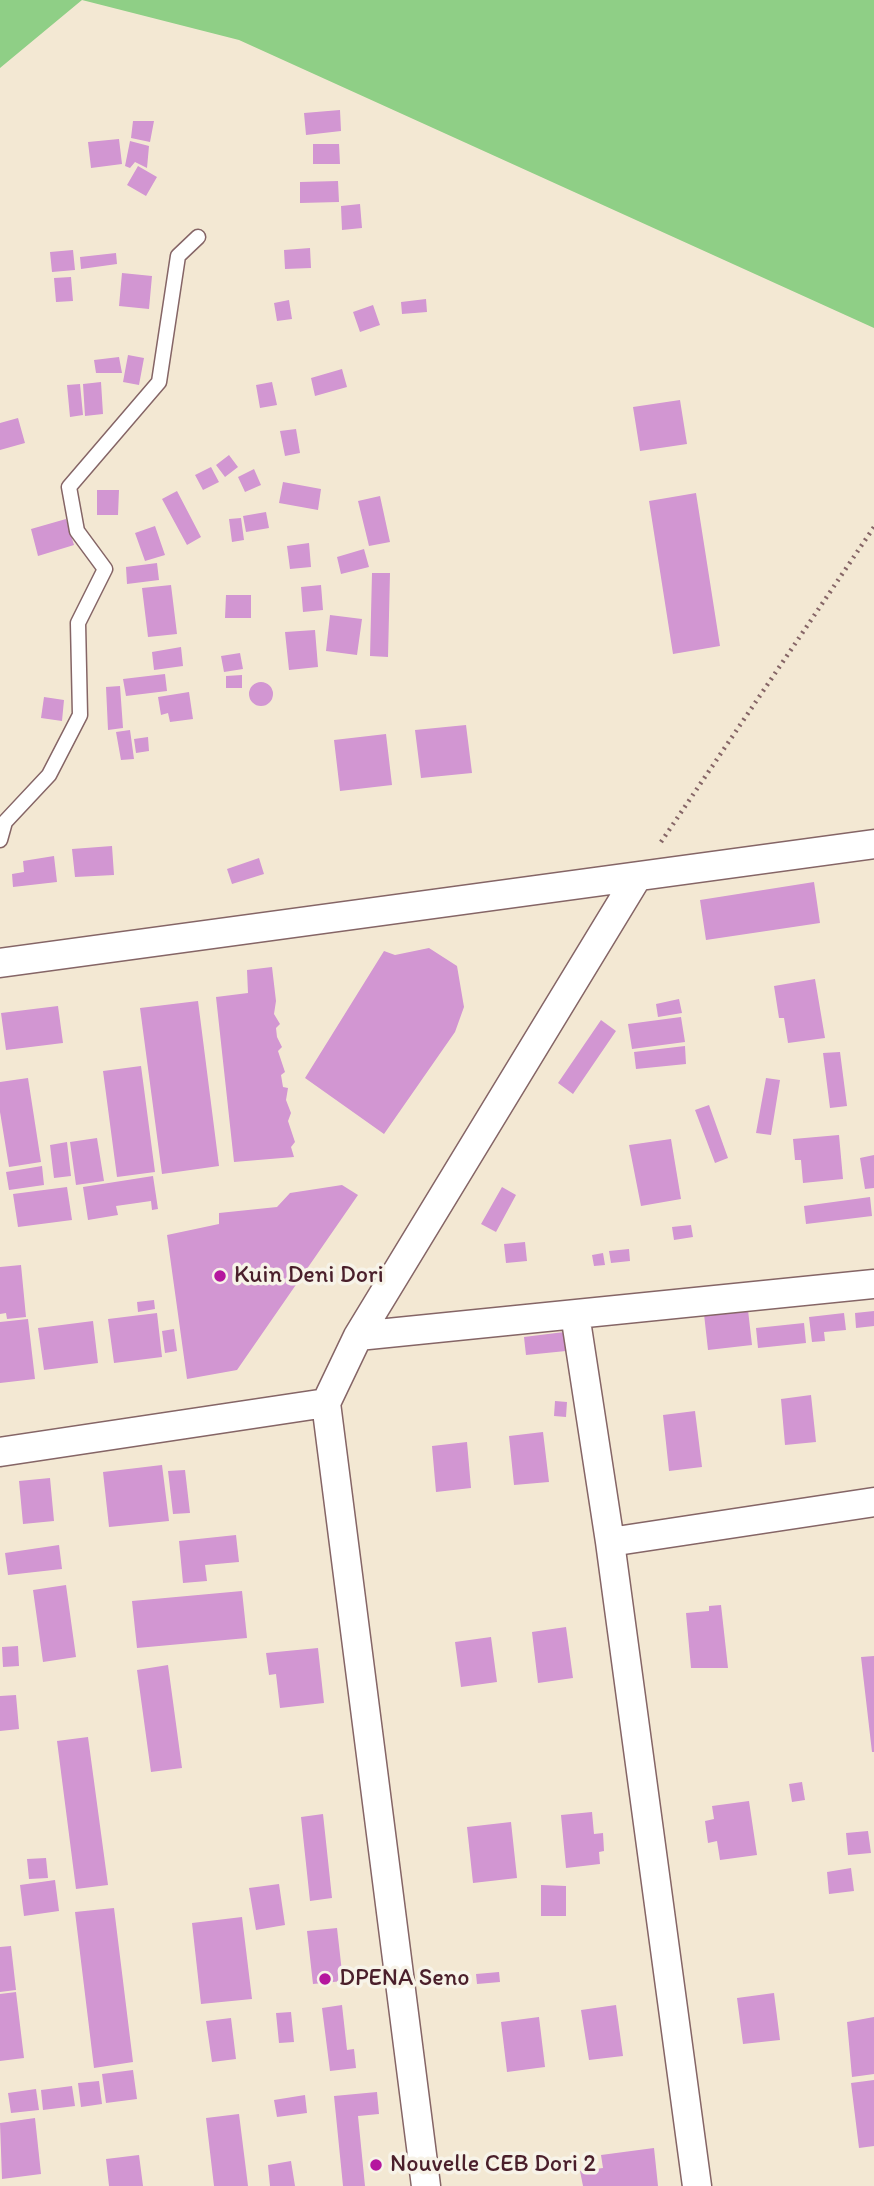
<!DOCTYPE html>
<html>
<head>
<meta charset="utf-8">
<style>
  body { margin:0 }
  canvas { display:block; background:#f3e8d3 }
</style>
</head>
<body>
<canvas width="874" height="2186"></canvas>
<script>
const ctx = document.querySelector('canvas').getContext('2d');
ctx.lineJoin = 'round';
function fillPath(path, color) { ctx.fillStyle = color; ctx.fill(path, 'evenodd'); }
const poly = rows => new Path2D(rows.map(r => 'M' + r).join(''));
function strokePath(path, color, width, dash) { ctx.strokeStyle = color; ctx.lineWidth = width; ctx.lineCap = dash ? 'butt' : 'round'; ctx.setLineDash(dash || []); ctx.stroke(path); }
function drawText(font, color, halo, rows, align = 'center') {
  ctx.font = font + ' Itim,sans-serif'; ctx.lineWidth = 7; ctx.setLineDash([]); ctx.textBaseline = 'middle'; ctx.strokeStyle = halo; ctx.fillStyle = color; for (const [text, x, y, turn = 0] of rows) {
    ctx.save(); ctx.translate(x, y); ctx.rotate((+turn || 0) * Math.PI / 180); ctx.textAlign = isNaN(turn) ? turn : align; if (halo) ctx.strokeText(text, 0, 0); ctx.fillText(text, 0, 0); ctx.restore();
  }
}
const green = poly([
  [0,0,874,0,874,328,239,40,82,0,0,68]
]);
const building = poly([
  [340,110,341,131,306,135,304,113],
  [133,121,154,121,150,142,131,138],
  [119,139,122,164,91,168,88,142],
  [130,141,149,146,147,168,135,162,130,168,125,166],
  [313,144,339,144,340,164,313,164],
  [138,166,157,177,146,196,127,185],
  [338,181,339,202,300,203,300,182],
  [360,204,362,228,342,230,341,206],
  [310,248,311,268,285,269,284,250],
  [73,250,75,270,52,272,50,252],
  [116,253,117,264,81,269,80,257],
  [122,273,152,276,149,309,119,306],
  [71,277,73,301,56,302,54,278],
  [426,299,427,312,402,314,401,302],
  [289,300,292,319,277,321,274,303],
  [373,305,380,325,360,332,353,312],
  [128,355,144,358,139,385,123,382],
  [119,357,122,373,96,373,94,360],
  [342,369,347,387,315,396,311,378],
  [101,382,103,414,85,416,83,384],
  [272,382,277,405,260,408,256,385],
  [80,384,83,415,70,417,67,385],
  [680,400,687,444,640,451,633,407],
  [18,418,25,443,0,450,0,423],
  [296,429,300,453,285,456,280,431],
  [229,455,238,467,225,477,216,465],
  [211,467,219,482,203,490,195,475],
  [254,469,261,485,245,492,238,477],
  [283,482,321,489,318,510,279,503],
  [97,490,119,490,118,515,97,515],
  [177,491,201,537,187,545,162,499],
  [696,493,720,646,673,654,649,501],
  [380,496,390,542,369,546,358,501],
  [266,512,269,528,246,532,243,516],
  [241,518,244,540,232,542,229,519],
  [66,519,74,545,38,556,31,529],
  [155,526,165,555,145,561,135,533],
  [309,543,311,567,290,569,287,546],
  [364,549,369,567,341,574,337,557],
  [157,563,159,580,127,584,126,567],
  [372,573,390,573,388,657,370,656],
  [171,585,177,634,148,637,142,588],
  [321,585,323,610,303,612,301,587],
  [226,595,251,595,251,618,225,618],
  [330,615,362,619,357,655,326,651],
  [315,630,318,667,289,670,285,632],
  [181,647,183,666,154,670,152,652],
  [240,653,243,669,224,672,221,656],
  [165,674,167,691,126,696,123,679],
  [242,675,242,688,226,688,226,676],
  '249 694a12 12 0 1 1 24 0a12 12 0 1 1-24 0Z',
  [120,686,123,728,108,730,106,687],
  [189,692,193,719,170,722,168,713,161,715,158,697],
  [44,697,64,700,62,721,41,718],
  [466,725,472,773,421,778,415,730],
  [130,730,134,759,121,760,116,732],
  [386,734,392,785,340,791,334,740],
  [148,737,149,751,136,753,134,739],
  [112,846,114,875,75,877,72,849],
  [54,856,57,882,13,887,12,874,24,872,23,861],
  [259,858,264,874,232,884,227,869],
  [814,882,820,923,706,940,700,900],
  [429,948,457,966,464,1007,455,1032,384,1134,305,1078,384,951,395,955],
  [272,967,276,1001,274,1014,280,1024,276,1028,277,1037,282,1047,278,1051,285,1072,281,1075,283,1087,288,1088,286,1100,291,1113,288,1121,295,1142,291,1147,294,1157,234,1162,216,997,248,993,247,970],
  [815,979,825,1038,788,1043,784,1018,779,1018,774,986],
  [679,999,682,1013,658,1017,656,1004],
  [198,1001,219,1166,162,1174,140,1008],
  [58,1006,63,1043,6,1050,1,1013],
  [681,1017,685,1042,632,1049,628,1024],
  [601,1020,616,1031,573,1094,558,1083],
  [685,1046,686,1064,636,1069,634,1052],
  [840,1052,847,1106,830,1108,823,1053],
  [141,1066,155,1172,117,1177,103,1071],
  [28,1078,41,1162,9,1167,0,1112,0,1082],
  [766,1078,780,1080,771,1135,756,1133],
  [709,1105,728,1158,715,1163,695,1110],
  [839,1135,843,1179,803,1183,801,1160,795,1160,793,1139],
  [97,1138,104,1181,76,1185,70,1142],
  [671,1139,681,1199,641,1206,629,1145],
  [67,1142,71,1176,54,1178,50,1145],
  [874,1155,874,1188,865,1189,860,1158],
  [42,1166,44,1185,9,1190,6,1172],
  [153,1176,158,1209,152,1210,151,1201,116,1206,118,1215,88,1220,83,1187],
  [342,1185,358,1195,237,1370,187,1379,167,1235,219,1224,219,1213,277,1207,290,1193],
  [67,1187,72,1220,18,1227,13,1194],
  [502,1187,516,1195,496,1232,481,1224],
  [870,1197,872,1216,806,1224,804,1206],
  [691,1225,693,1237,674,1240,672,1227],
  [525,1242,527,1261,506,1263,504,1244],
  [629,1249,630,1261,611,1263,609,1251],
  [603,1253,605,1265,594,1266,592,1255],
  [21,1265,26,1317,7,1319,6,1313,0,1314,0,1267],
  [154,1300,155,1309,138,1312,137,1302],
  [748,1310,752,1345,708,1350,704,1314],
  [874,1311,874,1326,856,1328,855,1313],
  [157,1313,162,1357,114,1363,108,1319],
  [844,1313,846,1330,824,1332,825,1341,812,1342,809,1317],
  [28,1319,35,1379,0,1383,0,1322],
  [93,1321,98,1363,44,1370,38,1328],
  [804,1323,806,1343,758,1348,756,1328],
  [174,1329,177,1351,165,1353,162,1331],
  [564,1332,566,1351,526,1355,524,1337],
  [811,1395,816,1442,785,1445,781,1399],
  [555,1401,567,1402,566,1417,554,1416],
  [695,1411,702,1467,669,1471,663,1415],
  [543,1432,549,1482,514,1485,509,1436],
  [467,1442,471,1488,436,1492,432,1446],
  [162,1465,169,1521,109,1527,103,1472],
  [185,1470,190,1513,173,1514,168,1471],
  [50,1478,54,1521,23,1524,19,1481],
  [236,1535,239,1562,205,1565,207,1581,183,1583,179,1541],
  [59,1545,62,1569,8,1575,5,1553],
  [66,1585,76,1657,43,1662,33,1590],
  [242,1591,247,1638,137,1648,132,1601],
  [721,1605,728,1668,691,1668,686,1613,709,1611,709,1606],
  [566,1627,573,1678,538,1683,532,1632],
  [491,1637,497,1682,461,1687,455,1642],
  [18,1646,19,1666,3,1667,2,1647],
  [318,1648,324,1703,280,1708,276,1674,269,1675,266,1653],
  [874,1656,874,1752,872,1752,861,1657],
  [168,1665,182,1768,151,1772,137,1670],
  [16,1695,19,1729,0,1731,0,1696],
  [88,1737,108,1885,76,1889,57,1741],
  [802,1782,805,1800,792,1802,789,1784],
  [749,1801,757,1855,720,1860,717,1841,708,1843,705,1821,714,1819,712,1806],
  [592,1812,594,1834,603,1833,604,1851,599,1852,600,1864,566,1868,561,1815],
  [323,1814,332,1898,310,1901,301,1817],
  [511,1822,517,1878,473,1883,467,1827],
  [868,1831,871,1853,848,1855,846,1833],
  [46,1858,48,1878,29,1879,27,1859],
  [851,1868,854,1891,829,1894,827,1872],
  [55,1880,59,1911,24,1916,20,1885],
  [279,1884,285,1925,256,1930,249,1888],
  [541,1885,566,1886,566,1916,541,1916],
  [114,1908,133,2062,94,2068,75,1912],
  [242,1917,252,1999,201,2004,192,1923],
  [337,1928,343,1981,313,1984,307,1931],
  [11,1946,16,1990,0,1992,0,1947],
  [499,1972,500,1982,477,1984,476,1974],
  [16,1992,24,2058,0,2061,0,1994],
  [774,1993,780,2040,743,2044,737,1998],
  [342,2005,347,2050,354,2049,356,2068,330,2071,322,2008],
  [616,2005,623,2056,589,2060,581,2010],
  [291,2012,294,2042,279,2043,276,2013],
  [539,2017,545,2067,507,2072,501,2022],
  [874,2017,874,2074,852,2077,847,2022],
  [231,2018,236,2059,212,2062,206,2021],
  [133,2070,137,2099,106,2103,102,2074],
  [874,2080,874,2146,859,2148,851,2083],
  [99,2081,102,2104,81,2107,78,2083],
  [72,2086,75,2106,43,2110,41,2090],
  [36,2089,39,2110,11,2113,8,2093],
  [377,2092,379,2114,358,2116,365,2186,343,2186,334,2096],
  [305,2095,307,2113,277,2117,274,2100],
  [239,2114,248,2186,214,2186,206,2118],
  [35,2118,41,2174,2,2179,0,2123],
  [654,2148,658,2186,583,2186,580,2171,603,2168,601,2155],
  [139,2155,143,2186,109,2186,106,2159],
  [291,2161,295,2186,270,2186,268,2165]
]);
const path = poly([
  [661,842,874,527]
]);
const service = poly([
  [0,840,5,822,49,775,80,715,78,623,105,569,77,531,69,487,159,382,178,256,198,237]
]);
const minor = poly([
  [0,963,874,844],
  [575,1314,610,1542,697,2186],
  [358,1336,874,1284],
  [0,1452,326,1403],
  [610,1542,874,1502],
  [426,2186,326,1403,358,1336,636,879]
]);
const markers = [
  [220,1276,7,"#b5179e"],
  [325,1979,7,"#b5179e"],
  [376,2165,7,"#b5179e"]
];
const poiNames = [
  ["Kuin Deni Dori",234,1276],
  ["DPENA Seno",339,1979],
  ["Nouvelle CEB Dori 2",390,2165]
];
fillPath(green, '#8fcf86');
fillPath(building, '#d296d2');
strokePath(service, '#856566', 17);
strokePath(minor, '#856566', 31);
strokePath(path, '#856566', 4.5, [2, 5]);
strokePath(service, '#fff', 14);
strokePath(minor, '#fff', 28);
for (const [x, y, r, color] of markers) { const dot = new Path2D(); dot.arc(x, y, r, 0, 2 * Math.PI); ctx.fillStyle = color; ctx.fill(dot); strokePath(dot, '#f7f3e8', 2.5); }
drawText('24px', '#4a1f2b', '#f7f3e8', poiNames, 'left');
</script>
</body>
</html>
